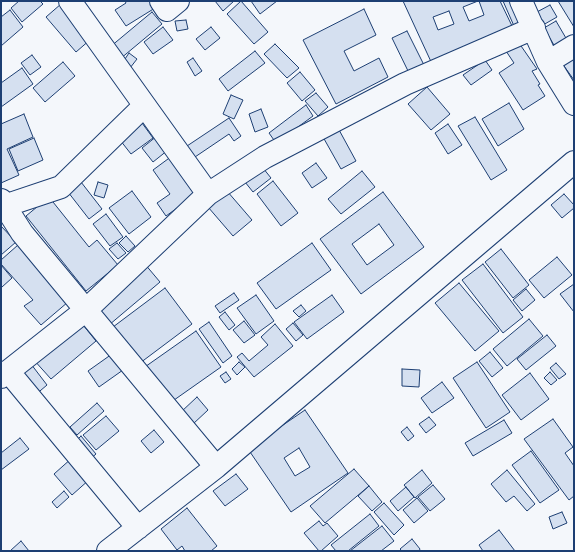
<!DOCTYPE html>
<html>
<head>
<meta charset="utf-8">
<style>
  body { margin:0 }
  #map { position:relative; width:575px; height:552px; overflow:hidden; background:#f4f7fb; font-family:"Roboto Condensed",sans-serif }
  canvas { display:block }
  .frame { position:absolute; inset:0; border:2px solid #1d3f73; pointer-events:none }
</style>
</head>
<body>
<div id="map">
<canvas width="575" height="552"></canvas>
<div class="frame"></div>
</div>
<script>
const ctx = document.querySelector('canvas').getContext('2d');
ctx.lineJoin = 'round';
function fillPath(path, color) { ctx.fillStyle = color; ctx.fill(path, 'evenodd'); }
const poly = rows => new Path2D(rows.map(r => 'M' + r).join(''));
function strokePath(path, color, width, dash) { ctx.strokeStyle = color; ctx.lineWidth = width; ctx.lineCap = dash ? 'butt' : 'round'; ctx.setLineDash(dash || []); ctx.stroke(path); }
const building = poly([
  [19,1,40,1,43,4,22,22,11,8,19,1],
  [125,1,150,1,155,8,126,26,115,10,126,3,125,1],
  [215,1,234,1,223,11,215,1],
  [241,1,268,32,254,44,227,14,241,1],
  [251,1,277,1,260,14,251,1],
  [403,1,478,1,463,7,469,21,484,15,479,1,500,1,513,28,433,66,403,1],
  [449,11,454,24,438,30,433,17,449,11],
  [503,1,513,1,523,22,514,26,503,1],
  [558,1,574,1,574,27,558,1],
  [61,4,91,39,76,52,46,17,61,4],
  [550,5,557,17,543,25,535,13,550,5],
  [364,9,376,35,344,51,354,71,379,58,388,77,336,104,303,40,364,9],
  [10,10,23,27,1,46,1,17,10,10],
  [152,12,162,24,120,59,110,47,152,12],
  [186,20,188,29,177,31,175,21,186,20],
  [556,21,570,45,558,52,544,28,556,21],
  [163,27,173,40,153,54,144,42,163,27],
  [211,27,220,38,205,50,196,39,211,27],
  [407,31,424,65,409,73,392,38,407,31],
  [519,43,537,69,532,71,540,84,538,85,545,96,523,110,499,73,514,63,506,51,519,43],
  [275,44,299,68,287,78,264,54,275,44],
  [574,49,574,80,559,59,574,49],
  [255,51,265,63,228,91,219,79,255,51],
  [129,53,137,59,130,68,123,62,129,53],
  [32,55,41,67,30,75,21,63,32,55],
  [193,58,202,71,195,76,187,62,193,58],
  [485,60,492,70,471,85,463,75,485,60],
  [63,62,75,76,45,102,33,88,63,62],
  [22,68,33,84,1,107,1,83,22,68],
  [300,72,315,90,302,101,287,83,300,72],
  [427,87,450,114,431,130,408,104,427,87],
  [316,93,328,107,318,116,305,101,316,93],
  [231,95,243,100,234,119,223,114,231,95],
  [509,103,524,129,498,146,482,119,509,103],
  [306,105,313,116,276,143,269,133,306,105],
  [261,109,268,127,255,132,249,114,261,109],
  [24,114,33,137,7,149,19,175,1,183,1,124,24,114],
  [475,117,507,170,491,180,458,126,475,117],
  [229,118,241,136,234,141,229,134,192,159,184,148,229,118],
  [142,123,153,138,131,154,120,140,142,123],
  [448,124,462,145,448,154,435,133,448,124],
  [338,128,356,161,341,169,323,137,338,128],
  [157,136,168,150,153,162,142,148,157,136],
  [34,138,43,160,18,171,9,149,34,138],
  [172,156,198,193,166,216,157,203,170,194,153,170,172,156],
  [259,163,271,178,253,192,241,177,259,163],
  [316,163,327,178,312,188,302,173,316,163],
  [362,171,375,187,341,214,328,199,362,171],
  [273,181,298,213,281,226,257,194,273,181],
  [81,182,102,209,89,219,68,192,81,182],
  [98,182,108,185,104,198,94,195,98,182],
  [132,191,151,217,129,234,109,208,132,191],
  [227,191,252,220,233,236,208,207,227,191],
  [383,192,424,247,361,294,320,239,383,192],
  [379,224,394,245,367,265,352,244,379,224],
  [564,194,574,205,574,208,562,218,551,205,564,194],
  [49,197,89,247,97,240,118,265,86,291,26,216,49,197],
  [106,214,123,237,110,246,93,224,106,214],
  [1,226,16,242,1,255,1,226],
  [126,236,135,246,128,252,119,243,126,236],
  [117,243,126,253,118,259,109,249,117,243],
  [312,243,331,270,276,309,257,283,312,243],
  [18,245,68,302,41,325,24,306,33,300,1,264,1,260,18,245],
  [501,249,529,285,513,298,485,262,501,249],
  [557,257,572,275,544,298,529,280,557,257],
  [144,263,160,282,109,325,93,306,144,263],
  [483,264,523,317,503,333,462,280,483,264],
  [1,265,12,278,2,287,1,286,1,265],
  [459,283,499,331,475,351,435,303,459,283],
  [574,284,574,312,560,294,574,284],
  [165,288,192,324,140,363,113,327,165,288],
  [526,289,535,300,522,311,513,300,526,289],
  [234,293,239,300,220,313,215,306,234,293],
  [256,295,274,321,256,334,237,308,256,295],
  [332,295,344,312,307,339,294,322,332,295],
  [301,305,306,311,299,317,293,311,301,305],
  [225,312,235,325,229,330,219,317,225,312],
  [529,319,543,336,507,366,493,349,529,319],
  [79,320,96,341,51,379,33,359,79,320],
  [244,321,255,335,244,343,233,330,244,321],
  [209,322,232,356,223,363,199,329,209,322],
  [293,323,303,335,296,341,286,329,293,323],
  [275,324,293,346,254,377,237,357,242,353,249,361,268,345,261,337,275,324],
  [196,331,221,367,167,405,142,369,196,331],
  [547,335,556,346,526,370,517,359,547,335],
  [490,352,503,368,492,377,479,361,490,352],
  [112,354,123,370,99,387,88,371,112,354],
  [239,362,245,367,237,375,232,369,239,362],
  [477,362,510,412,486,428,453,378,477,362],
  [556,363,566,374,559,379,550,368,556,363],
  [31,364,47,385,34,396,17,375,31,364],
  [402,369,420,370,419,387,402,386,402,369],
  [226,372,231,379,225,383,220,376,226,372],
  [550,372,557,380,551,385,544,378,550,372],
  [530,373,549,399,521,420,502,395,530,373],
  [442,382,454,398,432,413,421,398,442,382],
  [197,397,208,410,193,424,181,412,197,397],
  [97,403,104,411,77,435,70,427,97,403],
  [305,410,348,473,291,512,248,449,305,410],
  [299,448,310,467,295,476,284,458,299,448],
  [106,416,119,431,96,450,83,435,106,416],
  [429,417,436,425,426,433,419,424,429,417],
  [553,419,573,447,565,453,574,466,574,496,569,500,524,439,553,419],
  [504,420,512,433,473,456,465,443,504,420],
  [407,427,414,436,408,441,401,432,407,427],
  [154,430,164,442,151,453,141,441,154,430],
  [81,436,96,454,89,460,74,443,81,436],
  [20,438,29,449,1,470,1,453,20,438],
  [531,451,559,490,540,503,512,465,531,451],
  [72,458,90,479,72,495,54,474,72,458],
  [354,469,369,486,325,523,310,506,354,469],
  [422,470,432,483,415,498,404,485,422,470],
  [507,470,535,504,527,511,514,496,506,502,491,484,507,470],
  [236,474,248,489,225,506,213,491,236,474],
  [433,485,445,499,430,511,418,497,433,485],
  [369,486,382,502,372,511,358,496,369,486],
  [406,487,414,497,398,511,390,501,406,487],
  [64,491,69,497,57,508,52,502,64,491],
  [417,498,428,511,414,523,403,510,417,498],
  [384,503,404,525,394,535,374,512,384,503],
  [187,508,217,546,211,551,185,551,182,546,177,550,161,529,187,508],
  [562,512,567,523,553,529,549,517,562,512],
  [370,514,379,526,348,551,336,551,331,545,370,514],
  [319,521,323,526,327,523,338,536,321,551,319,551,304,533,319,521],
  [382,526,394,541,381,551,350,551,382,526],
  [499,530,515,551,483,551,479,545,499,530],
  [412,539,420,549,419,551,402,551,400,549,412,539],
  [21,541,29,551,10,551,21,541]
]);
const minor = poly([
  [70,1,208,194],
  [161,1,167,10,178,1],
  [521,1,548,62,574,104],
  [548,62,574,46],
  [1,200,22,233,216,467],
  [1,207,61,187,144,106],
  [8,371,138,528],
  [1,377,86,310,208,194,265,157,405,84,534,28],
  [108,551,216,467,574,162]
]);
fillPath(building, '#d5e0f0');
strokePath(building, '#1d3f73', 1);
strokePath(minor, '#1d3f73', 24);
strokePath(minor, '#f4f7fb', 22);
</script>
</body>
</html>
